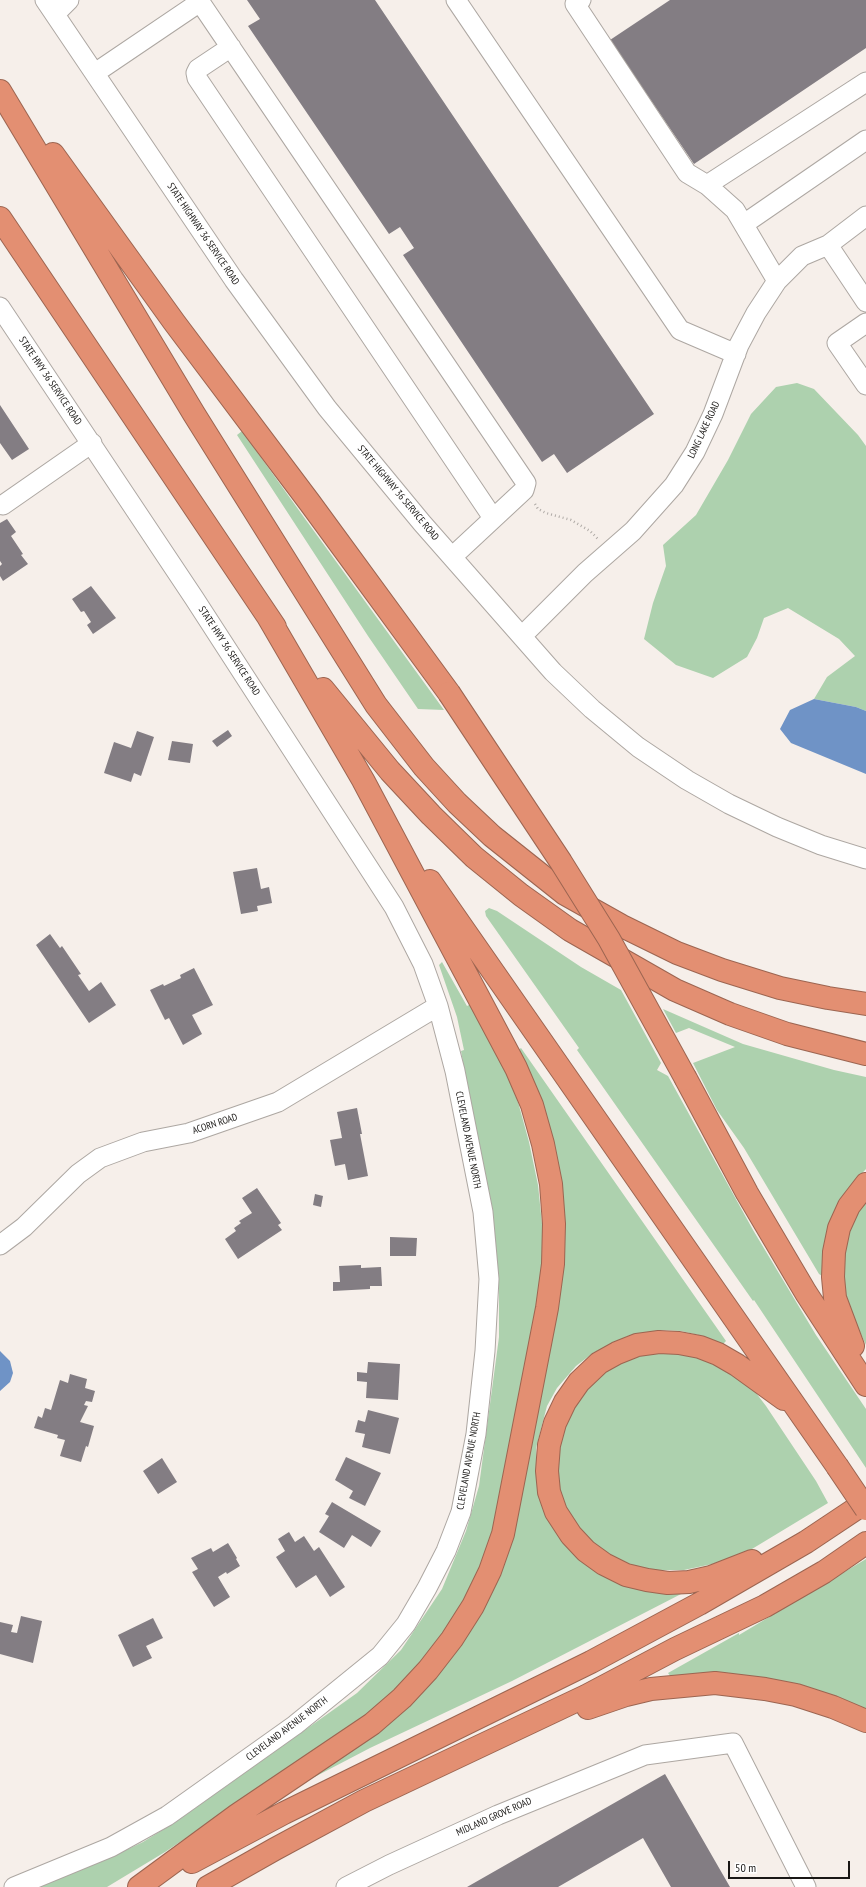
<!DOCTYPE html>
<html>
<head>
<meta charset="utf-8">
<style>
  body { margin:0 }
  #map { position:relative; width:866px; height:1887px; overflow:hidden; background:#f6efea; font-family:"PT Sans Narrow",sans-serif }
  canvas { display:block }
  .scale { position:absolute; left:728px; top:1861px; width:122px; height:18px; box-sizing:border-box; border:2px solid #191715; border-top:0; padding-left:5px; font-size:12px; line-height:14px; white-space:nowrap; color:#191715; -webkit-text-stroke:3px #fff; paint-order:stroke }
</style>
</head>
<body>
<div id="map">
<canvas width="866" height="1887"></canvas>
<div class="scale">50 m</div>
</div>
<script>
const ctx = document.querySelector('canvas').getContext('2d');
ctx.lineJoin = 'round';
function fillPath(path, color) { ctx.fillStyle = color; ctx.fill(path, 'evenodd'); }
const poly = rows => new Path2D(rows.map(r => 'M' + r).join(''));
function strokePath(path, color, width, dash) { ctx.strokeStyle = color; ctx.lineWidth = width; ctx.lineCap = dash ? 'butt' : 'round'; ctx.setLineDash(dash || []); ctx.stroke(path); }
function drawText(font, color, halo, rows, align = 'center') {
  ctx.font = font + ' "PT Sans Narrow",sans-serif'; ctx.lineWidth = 4; ctx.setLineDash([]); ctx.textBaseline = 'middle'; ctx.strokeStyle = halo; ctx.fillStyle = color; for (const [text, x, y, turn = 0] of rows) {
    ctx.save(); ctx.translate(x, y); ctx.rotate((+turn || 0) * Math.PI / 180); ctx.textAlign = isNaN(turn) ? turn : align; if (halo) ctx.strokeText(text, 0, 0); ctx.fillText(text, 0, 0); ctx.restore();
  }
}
const green = poly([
  [797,383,814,389,858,435,866,446,866,711,856,707,814,699,827,677,855,656,839,639,788,608,764,618,757,638,747,657,713,678,676,665,644,639,653,603,666,566,663,545,696,515,728,460,751,414,776,387],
  [242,431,303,516,444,710,418,709,368,636,237,435],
  [489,908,497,911,581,967,621,990,661,1063,657,1070,668,1076,753,1230,816,1335,866,1409,866,1468,754,1300,753,1301,577,1050,579,1048,486,916,485,911],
  [442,962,467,1006,471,1004,501,1060,518,1102,529,1142,538,1185,544,1243,541,1286,511,1449,487,1554,466,1598,430,1652,380,1705,354,1725,165,1852,107,1887,35,1887,105,1860,143,1842,177,1821,357,1693,401,1650,442,1589,466,1531,479,1486,499,1337,499,1295,496,1247,461,1051,464,1050,457,1017,439,965],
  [663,1009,743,1044,834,1070,866,1077,866,1169,853,1183,841,1199,832,1217,823,1248,822,1264,824,1271,822,1276,819,1274,744,1148,717,1110,693,1063,735,1047,689,1028,676,1033],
  [521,1048,726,1341,723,1344,703,1336,681,1331,662,1330,628,1336,593,1353,576,1366,557,1388,547,1406,536,1448,537,1468,561,1538,683,1593,512,1681,370,1748,303,1783,478,1613,559,1288,517,1051],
  [866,1199,866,1345,851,1313,845,1291,843,1269,848,1232,851,1221],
  [648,1351,706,1356,753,1389,766,1406,816,1481,828,1503,747,1552,717,1563,684,1570,655,1570,628,1565,608,1555,591,1542,579,1530,563,1503,558,1485,555,1468,559,1430,596,1373],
  [866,1559,866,1709,828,1694,803,1686,671,1677,668,1673,739,1633,739,1635]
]);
const water = poly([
  [814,699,856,707,866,711,866,774,791,743,780,729,790,710],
  [0,1351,10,1361,13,1373,10,1382,0,1391]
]);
const building = poly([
  [247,0,375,0,654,414,567,473,554,454,542,462,403,255,414,248,400,227,389,234,248,26,260,19],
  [670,0,866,0,866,48,694,164,610,40],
  [0,405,29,449,12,460,0,443],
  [7,519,16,532,11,536,23,554,21,555,28,564,3,581,0,576,0,566,2,564,0,561,0,523],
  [91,586,116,618,93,634,87,625,91,622,84,611,81,612,72,599],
  [228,730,232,736,217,747,212,741],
  [137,731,154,737,141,776,134,773,131,782,104,773,114,742,131,748],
  [172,741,193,744,190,763,168,760],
  [257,868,261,889,269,887,272,903,257,906,258,911,241,914,233,872],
  [50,934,60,948,62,946,81,974,78,975,89,991,101,982,116,1005,89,1023,36,945],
  [194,968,213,1005,192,1015,202,1034,183,1045,169,1018,165,1020,150,990,163,984,164,986,181,978,180,975],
  [357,1108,362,1134,360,1134,368,1176,348,1180,345,1164,335,1166,330,1140,342,1138,337,1112],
  [257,1188,281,1223,278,1225,282,1230,238,1259,225,1239,236,1231,234,1228,241,1223,239,1221,252,1213,242,1198],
  [315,1194,323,1196,321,1207,313,1205],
  [390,1237,417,1238,416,1256,390,1256],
  [361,1265,361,1268,381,1267,382,1286,370,1286,370,1289,333,1291,333,1282,340,1282,339,1266],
  [368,1362,400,1364,398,1400,366,1398,367,1382,357,1381,357,1372,367,1373],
  [70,1374,87,1379,85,1388,95,1391,92,1402,86,1401,84,1405,88,1406,80,1422,94,1426,88,1447,86,1446,81,1462,60,1456,65,1440,57,1438,58,1435,34,1428,38,1416,42,1418,45,1408,51,1410,60,1380,68,1383],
  [368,1410,399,1418,390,1454,362,1447,365,1434,355,1432,358,1420,365,1422],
  [346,1457,381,1473,365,1506,349,1498,353,1491,335,1480],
  [162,1458,177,1482,158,1494,143,1471],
  [332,1502,381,1531,371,1547,352,1535,344,1548,319,1532,329,1516,325,1514],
  [289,1532,295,1542,304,1536,314,1551,319,1547,345,1587,330,1597,316,1575,296,1588,276,1557,285,1551,278,1539],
  [228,1543,237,1558,236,1559,240,1566,227,1574,226,1572,218,1577,230,1597,214,1607,192,1572,198,1569,191,1558,211,1548,213,1552],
  [21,1616,42,1621,33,1663,0,1654,0,1622,13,1625,11,1632,17,1633],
  [153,1618,163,1638,146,1646,152,1658,133,1667,118,1635],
  [665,1774,730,1887,671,1887,643,1838,558,1887,467,1887]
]);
const path = poly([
  [535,504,538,509,546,513,571,520,590,531,599,540]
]);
const minor = poly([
  [45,0,234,280,327,408,422,523,553,672,592,709,638,747,687,780,729,804,777,827,821,845,866,859],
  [456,0,680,330,736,354],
  [581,0,575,4,687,173,707,185,866,82],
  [55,14,69,0],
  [231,47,198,69,196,73,197,78,493,518],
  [95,73,200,2,526,483,524,490,452,557],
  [707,185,735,210,777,281],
  [744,224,866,140],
  [828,245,866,302],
  [0,307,194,598,394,907,423,964,438,1006,455,1071,483,1212,489,1279,485,1351,476,1434,461,1512,446,1551,427,1588,406,1624,380,1656,295,1725,167,1816,111,1847,14,1887],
  [866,323,837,343,866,385],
  [3,505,92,443],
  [522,636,585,573,633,531,674,485,695,452,713,414,739,345,756,313,777,281,802,256,828,245,866,216],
  [0,1245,24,1227,78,1174,100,1158,143,1142,189,1133,278,1102,438,1006],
  [346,1887,389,1865,498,1815,645,1755,733,1743,806,1887]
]);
const highway = poly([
  [0,91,194,414,376,705,424,767,457,803,492,836,565,894,622,926,677,953,722,970,780,988,828,998,866,1004],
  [53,154,174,322,310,503,449,693],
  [0,218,275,627],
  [323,689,390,771,431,815,474,857,521,895,570,930,675,990,730,1014,787,1034,866,1054],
  [430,881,837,1466],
  [686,1079,747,1193,806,1293,866,1385],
  [853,1346,835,1298,833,1277,834,1252,839,1228,849,1206,866,1184],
  [752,1561,711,1577,689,1582,668,1583,647,1580,626,1575,604,1564,586,1551,571,1535,556,1512,549,1492,547,1471,549,1445,555,1423,565,1402,579,1382,599,1363,617,1353,637,1345,659,1342,679,1343,700,1347,718,1354,737,1365,784,1399],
  [588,1708,626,1695,651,1689,715,1683,765,1689,796,1695,833,1707,866,1721],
  [192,1862,284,1813,591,1662,699,1604,806,1542,866,1502],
  [139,1887,237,1815,372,1724,402,1698,428,1670,452,1639,473,1606,490,1571,503,1534,547,1308,553,1264,554,1224,551,1184,543,1144,532,1105,516,1068,363,780,267,615],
  [208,1887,275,1849,364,1801,586,1696,675,1649,765,1606,824,1572,866,1543]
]);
const highwayBridge = poly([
  [449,693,561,862,609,939,686,1079],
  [837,1466,866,1509]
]);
const streetNames = [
  ["STATE HIGHWAY 36 SERVICE ROAD",203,234,56],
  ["STATE HWY 36 SERVICE ROAD",50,381,56],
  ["LONG LAKE ROAD",704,430,-65],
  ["STATE HIGHWAY 36 SERVICE ROAD",398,493,50],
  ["STATE HWY 36 SERVICE ROAD",229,651,57],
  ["ACORN ROAD",215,1124,-18],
  ["CLEVELAND AVENUE NORTH",468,1140,79],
  ["CLEVELAND AVENUE NORTH",469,1461,-80],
  ["CLEVELAND AVENUE NORTH",287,1729,-37],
  ["MIDLAND GROVE ROAD",494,1817,-24]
];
fillPath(green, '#add1ae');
fillPath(water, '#6f93c6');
fillPath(building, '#837d83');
strokePath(minor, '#ada7a2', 21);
strokePath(highway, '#9c6551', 24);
strokePath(path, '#b0aba7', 2.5, [1, 3]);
strokePath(minor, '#fff', 19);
strokePath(highway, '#e38f72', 22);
strokePath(highwayBridge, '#9c6551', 24, []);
strokePath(highwayBridge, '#e38f72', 22);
drawText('10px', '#191715', '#fff', streetNames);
</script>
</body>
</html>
